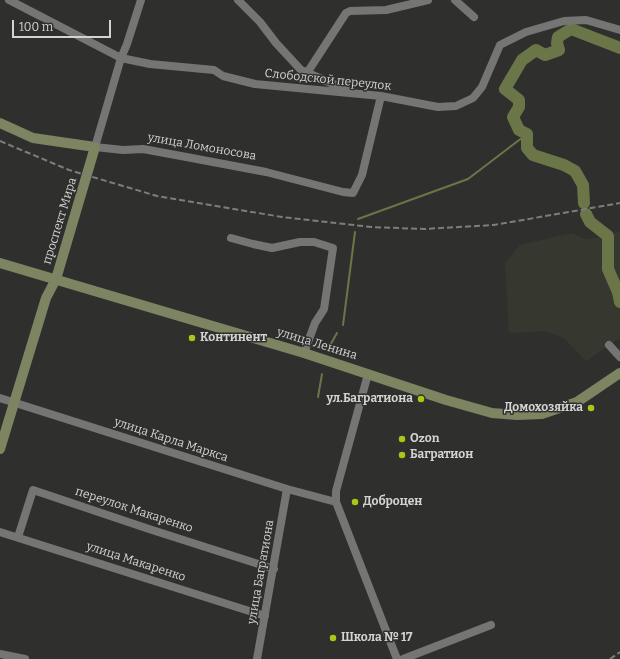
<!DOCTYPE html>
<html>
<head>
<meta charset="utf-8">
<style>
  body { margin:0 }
  #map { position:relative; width:620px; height:659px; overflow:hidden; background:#2f302d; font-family:Bitter,serif }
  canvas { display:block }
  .scale { position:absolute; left:12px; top:20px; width:99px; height:18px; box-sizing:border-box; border:2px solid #d3d3d1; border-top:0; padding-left:5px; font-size:12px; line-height:14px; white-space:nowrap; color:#d3d3d1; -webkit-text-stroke:3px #2f302d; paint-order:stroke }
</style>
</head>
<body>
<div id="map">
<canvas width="620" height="659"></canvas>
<div class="scale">100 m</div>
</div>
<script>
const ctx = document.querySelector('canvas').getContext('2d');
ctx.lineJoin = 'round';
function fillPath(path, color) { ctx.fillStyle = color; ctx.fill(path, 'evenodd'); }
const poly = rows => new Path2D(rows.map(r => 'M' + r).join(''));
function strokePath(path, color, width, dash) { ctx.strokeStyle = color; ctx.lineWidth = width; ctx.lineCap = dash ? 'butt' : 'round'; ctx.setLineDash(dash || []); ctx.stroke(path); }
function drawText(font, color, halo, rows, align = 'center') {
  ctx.font = font + ' Bitter,serif'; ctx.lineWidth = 3; ctx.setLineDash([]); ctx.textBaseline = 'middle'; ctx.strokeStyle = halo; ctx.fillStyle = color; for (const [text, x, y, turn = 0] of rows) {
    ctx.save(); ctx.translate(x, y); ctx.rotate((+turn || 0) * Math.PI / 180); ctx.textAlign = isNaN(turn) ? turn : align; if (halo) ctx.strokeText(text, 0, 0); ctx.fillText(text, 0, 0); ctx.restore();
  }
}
const built = poly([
  [620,231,620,340,617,340,586,361,564,338,545,331,509,333,505,263,520,245,572,233,585,239,605,237]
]);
const stream = poly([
  [358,219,468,179,527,134],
  [343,325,355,232],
  [328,349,337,333],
  [318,397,322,374]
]);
const river = poly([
  [584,203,583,185,575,171,564,165,533,155,527,148,527,134,519,130,513,117,519,107,519,100,505,89,522,60,536,50,545,55,559,50,557,43,558,37,571,29,620,48],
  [586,214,590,222,608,236,608,269,618,292,620,302]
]);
const street = poly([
  [9,0,121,58,150,64,214,70,223,76,255,84,381,96,438,107,456,106,473,98,482,87,500,45,526,32,564,21,586,20,620,30],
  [141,0,127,44,121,58,95,147,123,150,143,149,181,156,266,172,343,192,353,193,362,175,381,96],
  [238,0,260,22,276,43,301,70,347,90],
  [455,0,474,17],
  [307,73,346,13,350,11,386,10,428,0],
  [231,238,253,244,272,248,300,242,314,242,333,248,324,309,315,323,304,353],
  [609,345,620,357],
  [368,374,336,491,336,502,397,659],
  [0,398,287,489,336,502],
  [0,532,265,616],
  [18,537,33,490,149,529,274,569],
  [0,654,25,659],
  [257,659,287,489],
  [403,659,491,625]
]);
const secondary = poly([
  [0,123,33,138,95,147,56,279,46,298,0,449],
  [0,263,304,353,446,400,492,413,517,415,542,414,577,402,620,373]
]);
const rail = poly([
  [0,141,69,170,157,196,282,217,371,227,424,229,494,225,620,203],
  [610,659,620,652]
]);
const markers = [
  [192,338,4,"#aac718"],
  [421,399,4,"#aac718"],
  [591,408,4,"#aac718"],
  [402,439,4,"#aac718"],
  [402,455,4,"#aac718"],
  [355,502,4,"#aac718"],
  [333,638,4,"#aac718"]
];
const streetNames = [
  ["Слободской переулок",328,80,6],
  ["улица Ломоносова",202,147,10],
  ["проспект Мира",60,221,-73],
  ["улица Ленина",317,344,17],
  ["улица Карла Маркса",171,440,18],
  ["переулок Макаренко",134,510,18],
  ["улица Макаренко",136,562,18],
  ["улица Багратиона",261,572,-80]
];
const poiNames = [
  ["Континент",200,338],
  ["ул.Багратиона",413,399,"right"],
  ["Домохозяйка",583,408,"right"],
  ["Ozon",410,439],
  ["Багратион",410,455],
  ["Доброцен",363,502],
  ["Школа № 17",341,638]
];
fillPath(built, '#36382f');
strokePath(stream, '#6a7648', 2);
strokePath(river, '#6a7648', 12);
strokePath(street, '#757673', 8);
strokePath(secondary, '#7d8462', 10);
strokePath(rail, '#7d7e7b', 2, [6, 3]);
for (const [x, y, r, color] of markers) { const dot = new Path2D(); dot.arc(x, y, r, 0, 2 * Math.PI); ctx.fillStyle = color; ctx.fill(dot); strokePath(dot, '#2f302d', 1.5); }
drawText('12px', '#d3d3d1', '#2f302d', streetNames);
drawText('bold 12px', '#d3d3d1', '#2f302d', poiNames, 'left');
</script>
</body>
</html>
